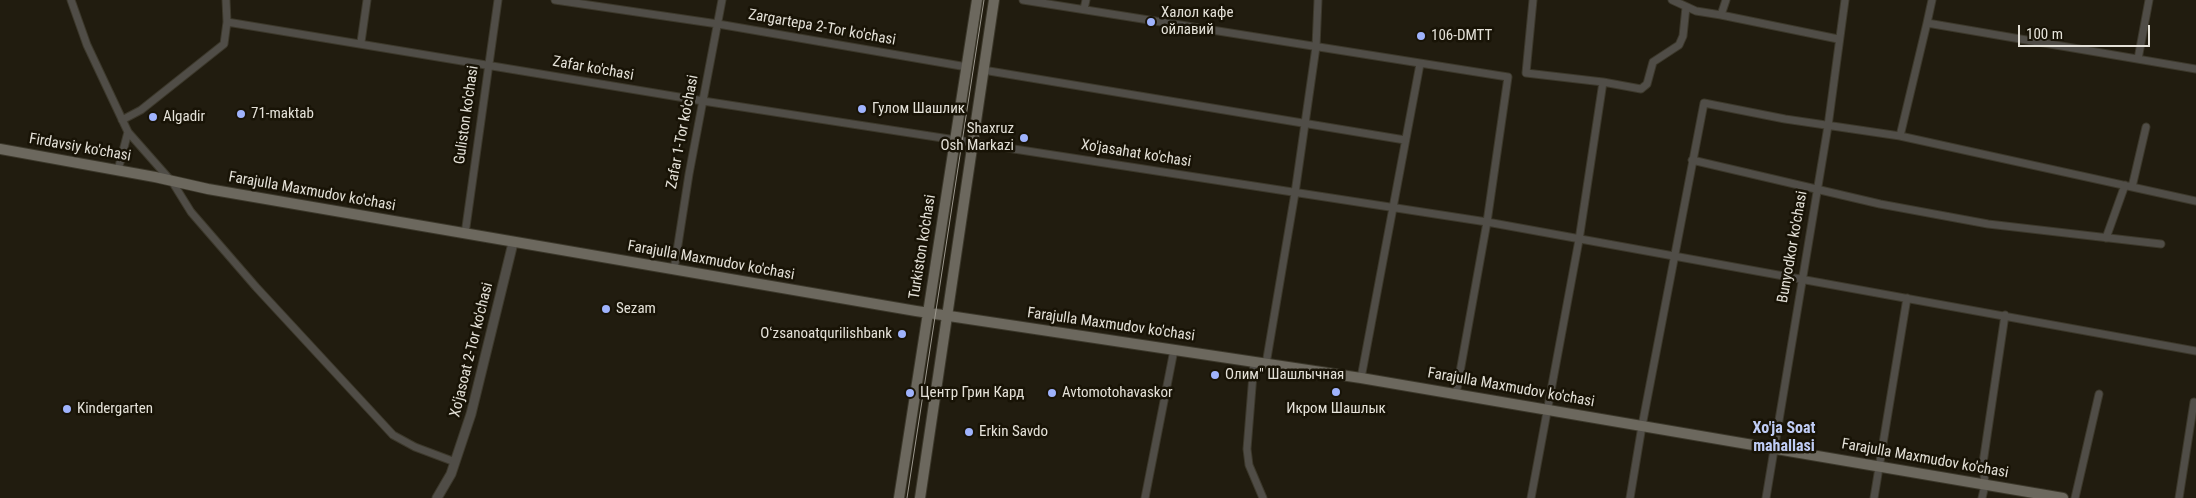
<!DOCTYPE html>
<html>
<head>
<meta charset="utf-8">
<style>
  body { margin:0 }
  #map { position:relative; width:2196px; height:498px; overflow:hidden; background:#211c0f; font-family:"Roboto Condensed",sans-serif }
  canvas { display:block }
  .scale { position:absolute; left:2018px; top:25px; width:132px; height:22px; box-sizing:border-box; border:2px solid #e4e1d8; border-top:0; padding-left:6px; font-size:15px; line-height:18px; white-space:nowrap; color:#e4e1d8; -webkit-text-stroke:4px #181306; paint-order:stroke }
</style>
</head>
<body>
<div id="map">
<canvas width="2196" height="498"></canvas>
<div class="scale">100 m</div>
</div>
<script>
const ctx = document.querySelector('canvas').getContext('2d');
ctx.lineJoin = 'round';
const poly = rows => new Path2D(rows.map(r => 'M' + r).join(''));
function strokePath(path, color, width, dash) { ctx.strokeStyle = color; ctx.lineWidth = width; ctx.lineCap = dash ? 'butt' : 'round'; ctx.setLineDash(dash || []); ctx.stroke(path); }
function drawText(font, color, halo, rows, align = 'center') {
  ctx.font = font + ' "Roboto Condensed",sans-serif'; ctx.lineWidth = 5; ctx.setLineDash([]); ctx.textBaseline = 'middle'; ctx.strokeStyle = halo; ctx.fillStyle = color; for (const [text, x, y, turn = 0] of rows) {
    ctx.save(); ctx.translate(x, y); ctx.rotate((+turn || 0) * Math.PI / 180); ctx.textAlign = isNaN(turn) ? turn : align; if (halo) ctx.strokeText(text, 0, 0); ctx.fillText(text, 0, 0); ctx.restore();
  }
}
const minor = poly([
  [71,0,87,45,128,132,173,183,191,212,256,287,393,435,415,447,455,462],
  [555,0,718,24,967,67],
  [1023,0,1508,77,1487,222,1456,394],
  [1533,0,1526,73,1603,82,1641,89,1647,84,1653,62,1679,45,1683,36,1686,7],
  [1672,0,1696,11,1721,15],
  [1726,0,1721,15,1838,39],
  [1084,9,1086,0],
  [227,22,703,101,1487,222,2196,351],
  [1927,23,1932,0],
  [361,42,367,0],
  [2138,59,2149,0],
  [983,70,1405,140],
  [122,120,141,110,224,44,227,22,226,0],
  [1900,136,1927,23,2196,69],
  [1692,160,1880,204,1988,224,2161,244],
  [118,170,128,132],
  [2132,187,2146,127],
  [465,234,498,0],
  [2106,238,2125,185],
  [674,270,689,174,722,0],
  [1254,362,1247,449,1249,465,1263,498],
  [1266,364,1295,193,1316,47,1318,0],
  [1361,378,1420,64],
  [1145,498,1174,350],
  [1531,498,1579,240,1603,82],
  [1630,498,1642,426,1704,103,1785,119,1900,136,2196,201],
  [1766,498,1828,126,1845,0],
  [1874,498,1907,298],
  [1982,498,1985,485,1983,463,2005,315],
  [2075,498,2099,394],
  [2179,498,2194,402]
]);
const tertiary = poly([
  [437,498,451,474,471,414,513,243]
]);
const secondary = poly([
  [0,149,155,177,208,189,916,311,1361,378,2063,498],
  [899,498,977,0],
  [920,498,994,0]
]);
const tram = poly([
  [907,498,984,0]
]);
const markers = [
  [1151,22,5,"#9fb3fd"],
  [1421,36,5,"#9fb3fd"],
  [862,109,5,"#9fb3fd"],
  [241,114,5,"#9fb3fd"],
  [153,117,5,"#9fb3fd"],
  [1024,138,5,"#9fb3fd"],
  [606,309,5,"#9fb3fd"],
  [902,334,5,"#9fb3fd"],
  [1215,375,5,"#9fb3fd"],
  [1336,392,5,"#9fb3fd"],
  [910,393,5,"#9fb3fd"],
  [1052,393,5,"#9fb3fd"],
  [67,409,5,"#9fb3fd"],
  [969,432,5,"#9fb3fd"]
];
const poiNames = [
  ["Халол кафе",1161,13],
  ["ойлавий",1161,30],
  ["106-DMTT",1431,36],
  ["Гулом Шашлик",872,109],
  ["71-maktab",251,114],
  ["Algadir",163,117],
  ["Shaxruz",1014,129,"right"],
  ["Osh Markazi",1014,146,"right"],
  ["Sezam",616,309],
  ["Oʻzsanoatqurilishbank",892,334,"right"],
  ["Олим\" Шашлычная",1225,375],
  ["Центр Грин Кард",920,393],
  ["Avtomotohavaskor",1062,393],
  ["Kindergarten",77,409],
  ["Икром Шашлык",1336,409,"center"],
  ["Erkin Savdo",979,432]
];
const streetNames = [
  ["Zargartepa 2-Tor ko'chasi",822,28,10],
  ["Zafar ko'chasi",593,69,10],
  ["Guliston ko'chasi",467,115,-82],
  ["Zafar 1-Tor ko'chasi",683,132,-79],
  ["Firdavsiy ko'chasi",80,148,10],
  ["Xo'jasahat ko'chasi",1136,154,9],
  ["Farajulla Maxmudov ko'chasi",312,192,10],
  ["Turkiston ko'chasi",923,247,-81],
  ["Bunyodkor ko'chasi",1793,247,-80],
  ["Farajulla Maxmudov ko'chasi",711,261,10],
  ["Farajulla Maxmudov ko'chasi",1111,325,8],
  ["Xo'jasoat 2-Tor ko'chasi",472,350,-76],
  ["Farajulla Maxmudov ko'chasi",1511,388,10],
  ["Farajulla Maxmudov ko'chasi",1925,459,10]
];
const neighbourhoodNames = [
  ["Xo'ja Soat",1784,429],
  ["mahallasi",1784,447]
];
strokePath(minor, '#3c382b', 9);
strokePath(tertiary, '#3c382b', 11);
strokePath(secondary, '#3c382b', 12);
strokePath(minor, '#504d47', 7);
strokePath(tertiary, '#504d47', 9);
strokePath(secondary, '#6c685e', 10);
strokePath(tram, '#9d998f', 1);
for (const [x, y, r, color] of markers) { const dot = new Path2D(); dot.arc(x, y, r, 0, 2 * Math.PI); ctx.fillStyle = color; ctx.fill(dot); strokePath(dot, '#181306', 2); }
drawText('15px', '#e4e1d8', '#181306', poiNames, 'left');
drawText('15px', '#e4e1d8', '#181306', streetNames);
drawText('bold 16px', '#c0cdf6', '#181306', neighbourhoodNames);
</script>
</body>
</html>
